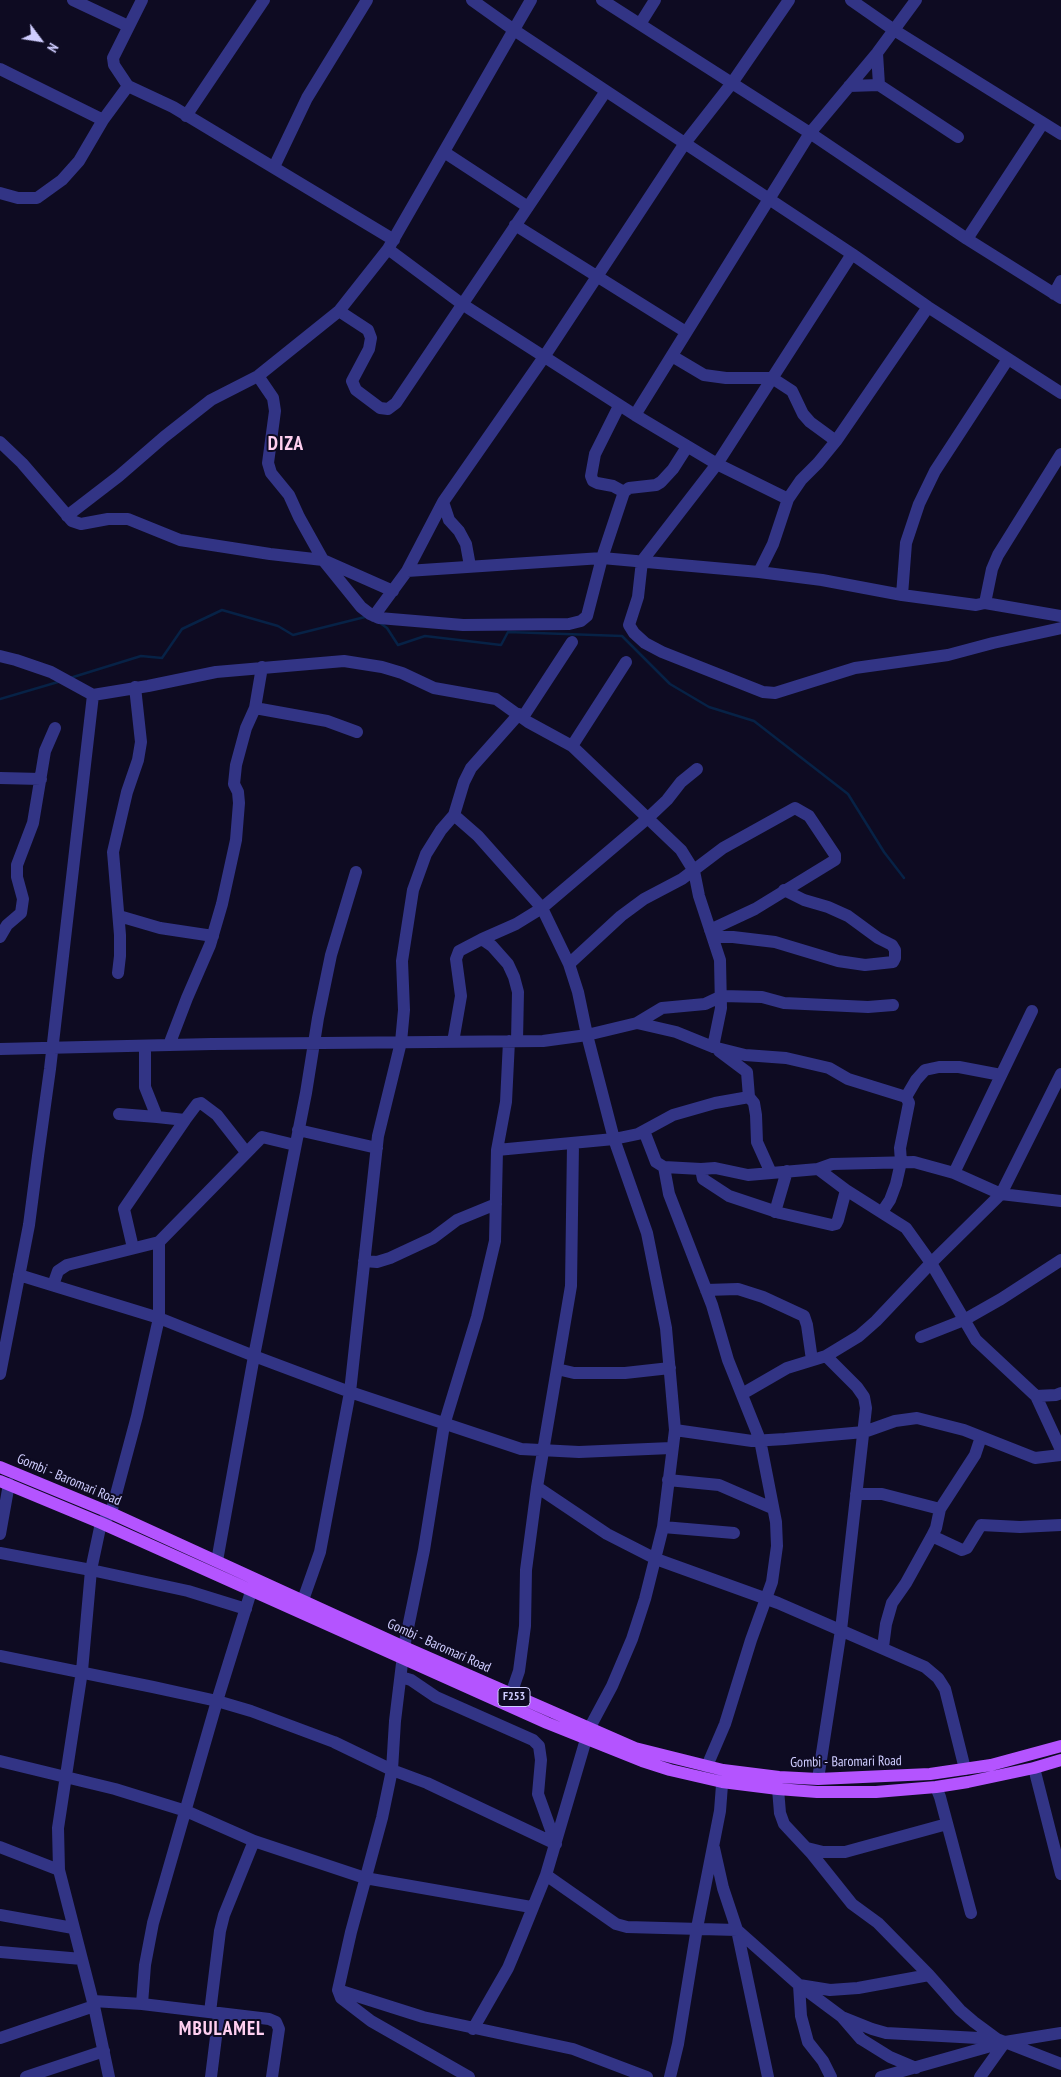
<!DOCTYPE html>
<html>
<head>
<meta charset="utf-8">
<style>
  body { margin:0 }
  #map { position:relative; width:1061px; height:2077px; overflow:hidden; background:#0e0b22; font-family:"PT Sans Narrow",sans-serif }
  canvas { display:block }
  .north { position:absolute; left:15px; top:15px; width:50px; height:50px; -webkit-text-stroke:4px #0e0b22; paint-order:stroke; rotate:121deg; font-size:14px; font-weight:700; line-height:20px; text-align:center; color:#cfcdff }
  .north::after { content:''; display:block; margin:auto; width:18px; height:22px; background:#cfcdff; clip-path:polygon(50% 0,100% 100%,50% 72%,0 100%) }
</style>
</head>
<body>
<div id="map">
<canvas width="1061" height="2077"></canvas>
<div class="north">N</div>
</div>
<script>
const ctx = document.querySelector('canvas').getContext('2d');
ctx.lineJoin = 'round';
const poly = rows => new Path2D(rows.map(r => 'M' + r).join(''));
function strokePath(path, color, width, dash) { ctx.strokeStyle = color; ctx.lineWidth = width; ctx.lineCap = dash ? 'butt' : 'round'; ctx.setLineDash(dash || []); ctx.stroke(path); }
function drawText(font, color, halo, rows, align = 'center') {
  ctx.font = font + ' "PT Sans Narrow",sans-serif'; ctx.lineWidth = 4; ctx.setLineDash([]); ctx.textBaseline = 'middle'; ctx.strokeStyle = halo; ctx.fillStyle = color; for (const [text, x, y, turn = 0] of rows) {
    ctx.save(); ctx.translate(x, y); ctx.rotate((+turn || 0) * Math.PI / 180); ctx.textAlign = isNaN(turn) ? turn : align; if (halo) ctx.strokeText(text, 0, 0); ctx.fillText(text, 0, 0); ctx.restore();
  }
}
const stream = poly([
  [380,623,387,628,398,645,425,636,501,645,508,632,622,636,670,684,709,707,754,721,848,794,884,852,904,878],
  [70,678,141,656,162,658,182,629,222,610,278,626,293,635,365,617],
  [0,699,58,682]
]);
const minor = poly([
  [73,0,128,26],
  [142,0,113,58,114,65,128,86,173,107,394,240],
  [472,0,514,30,852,254,928,307,1061,393],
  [602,0,810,133,967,239,1061,298],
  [851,0,894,30,1061,134],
  [640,24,655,0],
  [877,53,879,85],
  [0,69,103,120],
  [849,86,879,85,958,137],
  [186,116,264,0],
  [444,152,528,207],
  [274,167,307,98,367,0],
  [0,193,18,198,37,198,62,180,79,161,103,120,128,86],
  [515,225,686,332],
  [967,239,1043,123],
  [388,249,462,304,635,415,717,464,788,499],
  [852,254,717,464,642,561,638,597,629,625,634,633,645,643,662,652,763,692,775,693,855,668,948,655,993,643,1061,628],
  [1054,294,1061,281],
  [339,311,368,330,371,338,369,349,352,381,356,390,380,408,388,409,396,403,606,91],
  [672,356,704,375,726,378,772,378,792,391,803,414,810,422,836,441],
  [258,376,273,398,275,411,268,463,271,473,289,495,299,517,323,560,361,607,370,614,379,618,463,625,569,624,581,621,587,616,602,558,624,492,629,488,656,485,661,482,673,469,687,447],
  [619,406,595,454,591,476,593,481,597,483,613,486,624,492],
  [635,415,810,133,877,53,916,0],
  [0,442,22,463,72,521,81,524,108,519,128,519,180,540,270,554,323,560,393,591],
  [67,516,119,476,164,437,211,400,258,376,339,311,388,249,531,0],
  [470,566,466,544,459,531,449,520,443,502,544,357,685,143,732,83,789,0],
  [407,571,602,558,759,572,822,580,902,595,976,605,985,603,1061,616],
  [759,572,773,544,788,499,801,480,818,463,836,441,928,307],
  [902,595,906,543,919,504,935,471,1008,359],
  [985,603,992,569,998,555,1061,454],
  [374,616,407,571,443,502],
  [0,656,16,660,51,672,93,695,148,686,216,672,344,661,382,667,402,673,434,688,496,699,528,722,572,746,681,850,694,871,699,896,720,960,721,1008,713,1047],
  [255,708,327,721,357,732],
  [523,717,572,642],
  [572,746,626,662],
  [0,778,41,779],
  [454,815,478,836,542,908,569,964,578,992,587,1035,637,1023,676,1032,713,1047,745,1055,786,1058,829,1068,848,1079,906,1097,909,1103,900,1148,901,1162,896,1184,890,1200,882,1212],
  [119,916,160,928,213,936],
  [0,937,7,925,21,913,23,899,17,877,17,865,33,823,45,751,55,728],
  [713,937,733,937,775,942,838,961,865,965,893,962,895,958,895,950,892,945,878,938,848,916,828,907,804,900,784,890],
  [569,964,621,916,644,899,682,879,723,848,795,808,809,816,835,855,835,860,755,909,710,930],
  [118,973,120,956,120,935,113,852,127,792,138,760,141,742,135,687],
  [637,1023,662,1008,705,1004,722,996,762,997,784,1003,868,1007,893,1005],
  [517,1041,518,992,514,977,508,964,492,946,482,939,516,924,542,908,648,818,667,800,681,782,697,769],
  [453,1042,461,996,456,959,459,951,482,939],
  [169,1045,187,998,210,945,222,904,236,840,239,803,238,792,234,784,236,765,246,728,255,708,262,667],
  [145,1046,145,1087,157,1117,185,1120,197,1104,201,1103,217,1115,246,1152],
  [0,1049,212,1044,543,1041,587,1035,614,1139,647,1233,666,1328,675,1430,663,1527,645,1599,632,1639,612,1686,589,1729,546,1875,521,1937,508,1968,473,2029],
  [749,1097,754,1103,756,1115,757,1142,771,1173],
  [906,1097,916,1080,925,1070,939,1067,959,1067,1001,1075],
  [119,1114,157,1117],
  [298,1130,377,1148],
  [644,1131,656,1162,664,1167],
  [497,1150,614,1139,638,1134,673,1115,715,1103,749,1097,747,1072,719,1051],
  [701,1169,715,1168,748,1175,818,1169,846,1190,906,1228,931,1263,976,1340,1036,1396,1061,1450],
  [818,1169,832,1164,914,1162,954,1173,1001,1194,1061,1201],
  [954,1173,1032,1011],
  [775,1212,787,1171],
  [133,1248,124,1209,185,1120],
  [364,1261,377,1262,390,1258,433,1238,457,1220,496,1204],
  [19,1275,159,1318,254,1356,350,1392,521,1449,579,1452,671,1448],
  [53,1285,58,1271,67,1265,159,1242,262,1137,295,1145],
  [706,1290,738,1289,763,1297,804,1316,807,1325,812,1360],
  [921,1337,964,1320,1001,1299,1061,1260],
  [557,1369,574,1373,625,1373,670,1368],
  [0,1374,29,1225,38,1156,50,1069,93,695],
  [742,1394,787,1368,826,1356,859,1336,876,1321,931,1263,1001,1194,1061,1074],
  [1036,1396,1056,1395,1061,1393],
  [675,1430,752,1441,785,1439,864,1432,895,1421,917,1418,964,1430,1035,1458,1061,1455],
  [668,1480,719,1485,772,1508],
  [537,1487,607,1534,656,1559,778,1603,925,1667,938,1678,945,1689,965,1769],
  [856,1494,882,1494,940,1509],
  [663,1527,734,1533],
  [0,1534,9,1484],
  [932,1536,936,1528,940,1509,975,1455,981,1437],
  [0,1553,91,1570,188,1591,246,1609],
  [217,1561,254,1356,306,1093,318,1018,331,955,356,872],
  [303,1600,320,1552,350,1392,378,1136,401,1042,404,1010,402,961,413,890,426,854,441,830,454,815,464,782,471,768,519,714],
  [883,1647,886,1624,892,1603,906,1583,932,1536,962,1550,967,1548,981,1525,1020,1527,1061,1525],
  [0,1656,153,1687,217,1701,251,1711,334,1742,392,1770,427,1783,556,1844],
  [401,1677,411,1680,436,1697,533,1740,539,1746,541,1760,538,1794,556,1844],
  [508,1703,519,1671,525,1626,526,1570,537,1487,571,1286,573,1144],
  [0,1761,115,1789,186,1811,254,1841,365,1878,531,1907],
  [707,1766,725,1724,751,1640,772,1582,777,1546,776,1522,760,1440,728,1360,712,1305,669,1194,664,1167,701,1169,703,1179,729,1196,780,1213,832,1225,836,1224,838,1220,846,1190],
  [1034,1768,1061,1874],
  [818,1779,841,1630,866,1408,864,1397,857,1387,826,1356],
  [936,1787,940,1797,971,1913],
  [778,1789,780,1813,784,1824,812,1854,852,1904,878,1923,929,1975,960,2010,974,2022,997,2039,1061,2064],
  [0,1847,59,1870],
  [714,1848,723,1888,737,1930,768,2077],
  [807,1848,823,1852,845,1852,947,1824],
  [546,1875,616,1924,627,1927,737,1930,799,1985,842,2017,861,2039,890,2057,916,2068],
  [0,1915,73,1928],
  [0,1952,82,1959],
  [338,1990,423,2017,573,2049,647,2077],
  [93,2001,142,2004,217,2013],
  [142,2004,145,1965,153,1923,217,1701,254,1582],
  [210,2012,220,1931,224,1915,254,1841],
  [842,2017,872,2029,886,2033,997,2039],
  [0,2038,94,2006],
  [26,2077,104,2051],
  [109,2077,94,2006,59,1870,58,1828,82,1671,91,1570,101,1523,111,1513,137,1416,159,1318,159,1242],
  [211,2077,219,2013,269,2019,276,2022,279,2029,272,2077],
  [469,2077,371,2021,341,1998,338,1990,351,1932,382,1818,392,1770,395,1721,404,1647,424,1550,444,1425,477,1317,495,1241,497,1150,506,1102,509,1041],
  [670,2077,678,2044,697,1928,720,1811,723,1772],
  [831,2077,823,2061,808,2042,801,2016,799,1985,830,1990,858,1988,929,1975],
  [881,2077,1005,2042,1061,2033],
  [980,2077,1005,2042]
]);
const major = poly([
  [0,1467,111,1513,404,1647,635,1748,723,1770,779,1777,818,1779,930,1774,991,1765,1061,1746],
  [0,1481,101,1523,547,1723,642,1761,670,1770,722,1782,778,1789,817,1792,876,1792,936,1787,968,1782,1034,1768,1061,1760]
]);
const shields = [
  [514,1697,32]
];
const shieldNames = [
  ["F253",514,1697]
];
const streetNames = [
  ["Gombi - Baromari Road",69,1480,23],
  ["Gombi - Baromari Road",439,1646,24],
  ["Gombi - Baromari Road",846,1762,-1]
];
const districtNames = [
  ["DIZA",286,445],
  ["MBULAMEL",222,2030]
];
strokePath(stream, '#072246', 2.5);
strokePath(minor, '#323485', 12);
strokePath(major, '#b454ff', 12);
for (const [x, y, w] of shields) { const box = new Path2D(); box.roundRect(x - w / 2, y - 9.5, w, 19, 4); ctx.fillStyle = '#0e0b22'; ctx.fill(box); strokePath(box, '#cfcdff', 1); }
drawText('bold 12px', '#cfcdff', null, shieldNames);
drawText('14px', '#cfcdff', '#0e0b22', streetNames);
ctx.letterSpacing = '1px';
drawText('bold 19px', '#ffcff0', '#0e0b22', districtNames);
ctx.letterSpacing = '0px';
</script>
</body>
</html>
